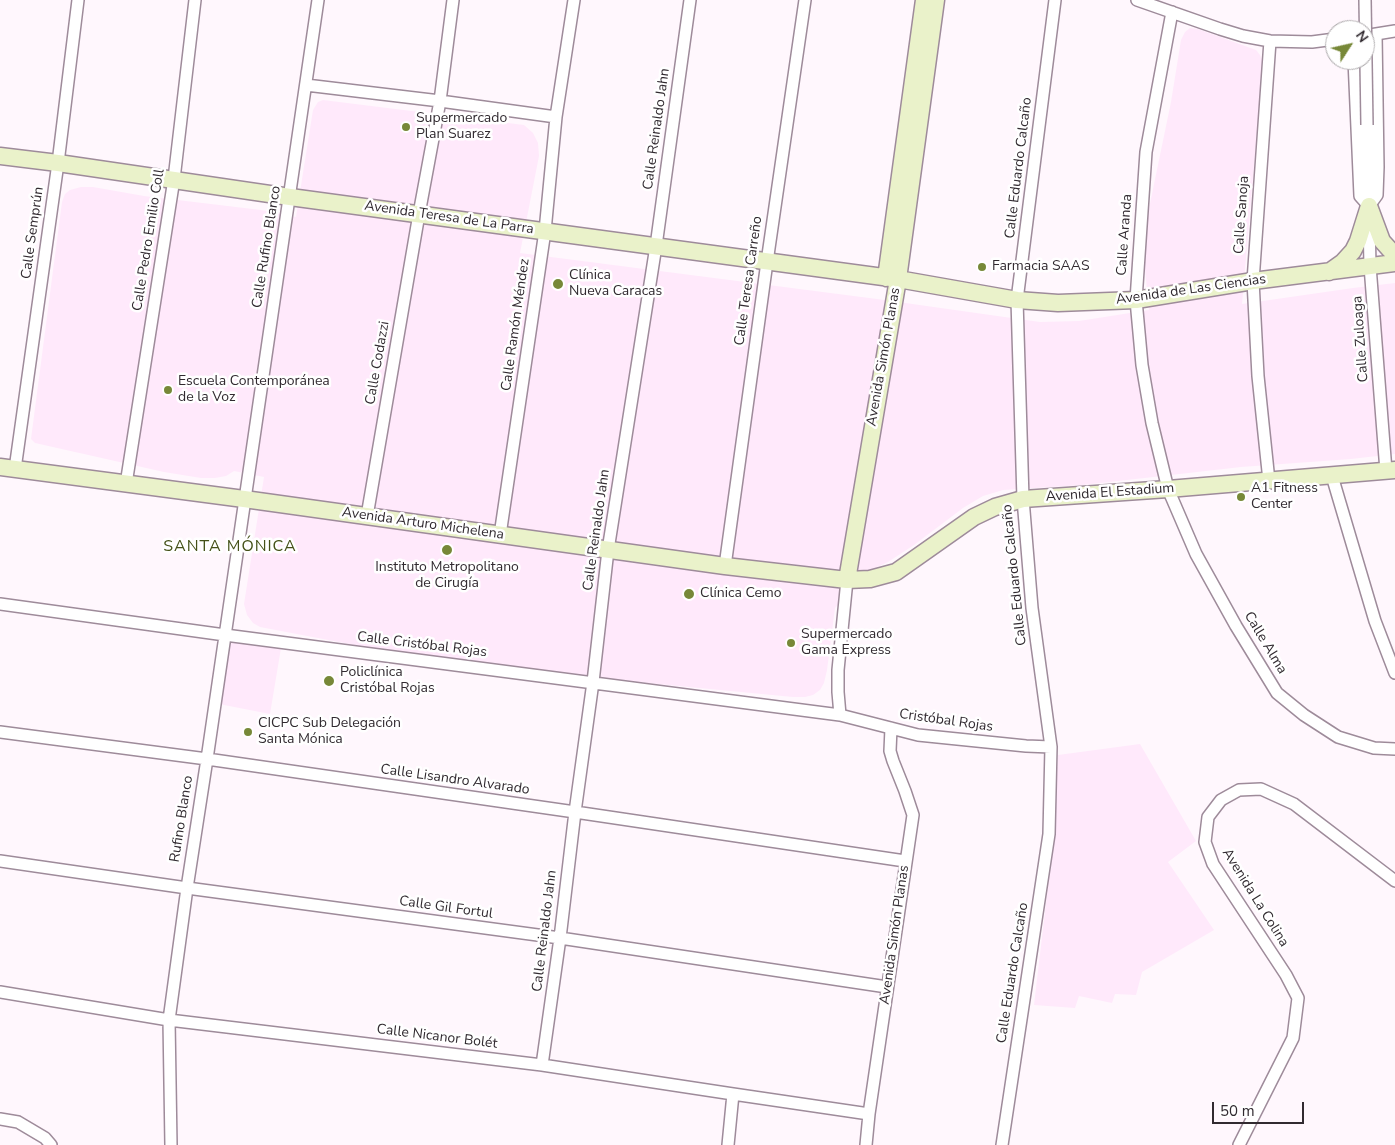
<!DOCTYPE html>
<html>
<head>
<meta charset="utf-8">
<style>
  body { margin:0 }
  #map { position:relative; width:1395px; height:1145px; overflow:hidden; background:#fff7fd; font-family:"Nunito Sans",sans-serif }
  canvas { display:block }
  .north { position:absolute; left:1325px; top:20px; width:50px; height:50px; box-sizing:border-box; background:#fff; border:1px solid #adaaac; border-radius:50%; rotate:55deg; font-size:14px; font-weight:700; line-height:20px; text-align:center; color:#312a30 }
  .north::after { content:''; display:block; margin:auto; width:18px; height:22px; background:#778838; clip-path:polygon(50% 0,100% 100%,50% 72%,0 100%) }
  .scale { position:absolute; left:1212px; top:1102px; width:92px; height:22px; box-sizing:border-box; border:2px solid #312a30; border-top:0; padding-left:6px; font-size:15px; line-height:18px; white-space:nowrap; color:#312a30; -webkit-text-stroke:4px #fff; paint-order:stroke }
</style>
</head>
<body>
<div id="map">
<canvas width="1395" height="1145"></canvas>
<div class="north">N</div>
<div class="scale">50 m</div>
</div>
<script>
const ctx = document.querySelector('canvas').getContext('2d');
ctx.lineJoin = 'round';
function fillPath(path, color) { ctx.fillStyle = color; ctx.fill(path, 'evenodd'); }
const poly = rows => new Path2D(rows.map(r => 'M' + r).join(''));
function strokePath(path, color, width, dash) { ctx.strokeStyle = color; ctx.lineWidth = width; ctx.lineCap = dash ? 'butt' : 'round'; ctx.setLineDash(dash || []); ctx.stroke(path); }
function drawText(font, color, halo, rows, align = 'center') {
  ctx.font = font + ' "Nunito Sans",sans-serif'; ctx.lineWidth = 5; ctx.setLineDash([]); ctx.textBaseline = 'middle'; ctx.strokeStyle = halo; ctx.fillStyle = color; for (const [text, x, y, turn = 0] of rows) {
    ctx.save(); ctx.translate(x, y); ctx.rotate((+turn || 0) * Math.PI / 180); ctx.textAlign = isNaN(turn) ? turn : align; if (halo) ctx.strokeText(text, 0, 0); ctx.fillText(text, 0, 0); ctx.restore();
  }
}
const built = poly([
  [1190,28,1198,29,1256,50,1260,55,1263,62,1242,304,1353,288,1395,283,1395,454,1351,459,1241,467,1083,485,1003,490,983,496,963,508,914,545,888,562,871,570,835,608,827,670,824,683,820,690,813,695,805,697,793,697,543,673,444,662,260,627,253,623,247,615,244,604,264,477,234,471,226,476,215,478,201,478,164,472,35,443,31,439,62,202,65,194,70,190,81,187,93,187,144,196,261,210,296,217,313,110,318,102,323,100,524,125,533,133,538,143,539,156,520,253,877,299,1040,322,1079,321,1149,310,1144,259,1147,218,1171,102,1181,40,1185,32],
  [230,641,281,648,270,714,219,704],
  [1140,744,1196,841,1168,862,1214,930,1142,972,1136,995,1115,994,1112,1003,1079,996,1075,1008,1034,1005,1054,835,1058,755]
]);
const street = poly([
  [1137,0,1220,29,1243,36,1270,41,1312,42,1335,39],
  [1172,12,1146,152,1136,300,1142,365,1152,423,1168,489,1196,554,1236,626,1277,693,1304,715,1338,737,1374,748,1395,749],
  [1370,35,1395,31],
  [1354,60,1360,196,1369,206],
  [306,85,440,101,556,117],
  [1367,125,1370,266,1386,471],
  [1369,206,1377,195,1378,167,1376,34],
  [15,469,58,163,78,0],
  [1332,476,1375,621,1395,673],
  [1269,481,1258,376,1253,281,1270,41],
  [126,484,174,179,195,0],
  [367,516,419,214,440,101,453,0],
  [500,535,545,231,556,117,574,0],
  [725,566,767,262,805,0],
  [0,604,225,635,840,715,918,735,1026,746,1051,747],
  [840,715,838,692,838,670,847,580],
  [0,732,207,759,575,812,905,861],
  [0,861,187,888,560,938,887,987],
  [0,992,169,1020,542,1065,733,1094,869,1114],
  [542,1065,560,938,575,812,593,682,608,550,656,246,690,0],
  [0,1119,18,1122,45,1138,51,1145],
  [171,1145,169,1020,187,888,207,759,318,0],
  [728,1145,733,1094],
  [866,1145,869,1114,913,815,905,791,893,761,890,751,891,728],
  [1002,1145,1049,834,1051,747,1032,608,1023,499,1017,300,1055,0],
  [1239,1145,1293,1038,1298,998,1286,975,1213,864,1205,842,1208,817,1221,800,1239,790,1261,789,1294,804,1395,881]
]);
const secondary = poly([
  [0,156,58,163,290,197,898,279,1017,300,1058,303,1136,300,1253,281,1395,263],
  [1369,206,1382,241,1390,250,1395,253],
  [1329,272,1343,262,1353,251,1358,241,1369,206],
  [886,278,924,0],
  [0,467,244,499,725,566,847,580,870,579,896,572,974,517,995,507,1023,499,1168,489,1395,470],
  [847,580,898,279,936,0]
]);
const streetBridge = poly([
  [1365,0,1367,125]
]);
const markers = [
  [406,127,5,"#778838"],
  [982,267,5,"#778838"],
  [558,284,6,"#778838"],
  [168,390,5,"#778838"],
  [1241,497,5,"#778838"],
  [447,550,6,"#778838"],
  [689,594,6,"#778838"],
  [791,643,5,"#778838"],
  [329,681,6,"#778838"],
  [248,732,5,"#778838"]
];
const poiNames = [
  ["Supermercado",416,119],
  ["Plan Suarez",416,135],
  ["Farmacia SAAS",992,267],
  ["Clínica",569,276],
  ["Nueva Caracas",569,292],
  ["Escuela Contemporánea",178,382],
  ["de la Voz",178,398],
  ["A1 Fitness",1251,489],
  ["Center",1251,505],
  ["Instituto Metropolitano",447,568,"center"],
  ["de Cirugía",447,584,"center"],
  ["Clínica Cemo",700,594],
  ["Supermercado",801,635],
  ["Gama Express",801,651],
  ["Policlínica",340,673],
  ["Cristóbal Rojas",340,689],
  ["CICPC Sub Delegación",258,724],
  ["Santa Mónica",258,740]
];
const streetNames = [
  ["Calle Reinaldo Jahn",657,129,-82],
  ["Calle Eduardo Calcaño",1019,168,-83],
  ["Calle Sanoja",1242,215,-86],
  ["Avenida Teresa de La Parra",449,218,8],
  ["Calle Semprún",33,233,-82],
  ["Calle Aranda",1125,235,-86],
  ["Calle Pedro Emilio Coll",149,240,-81],
  ["Calle Rufino Blanco",267,247,-81],
  ["Calle Teresa Carreño",749,281,-82],
  ["Avenida de Las Ciencias",1191,290,-8],
  ["Calle Ramón Méndez",516,325,-82],
  ["Calle Zuloaga",1361,339,-94],
  ["Avenida Simón Planas",884,357,-80],
  ["Calle Codazzi",378,363,-80],
  ["Avenida El Estadium",1110,493,-4],
  ["Avenida Arturo Michelena",423,524,8],
  ["Calle Reinaldo Jahn",597,530,-82],
  ["Calle Eduardo Calcaño",1015,575,-96],
  ["Calle Alma",1265,643,59],
  ["Calle Cristóbal Rojas",422,645,7],
  ["Cristóbal Rojas",946,721,8],
  ["Calle Lisandro Alvarado",455,780,8],
  ["Rufino Blanco",182,819,-81],
  ["Avenida La Colina",1255,898,58],
  ["Calle Gil Fortul",446,908,8],
  ["Calle Reinaldo Jahn",545,931,-83],
  ["Avenida Simón Planas",895,935,-82],
  ["Calle Eduardo Calcaño",1013,973,-81],
  ["Calle Nicanor Bolét",437,1037,7]
];
const quarterNames = [
  ["SANTA MÓNICA",230,547]
];
fillPath(built, '#ffe9fb');
strokePath(street, '#9e8b9a', 14);
strokePath(secondary, '#9e8b9a', 19);
strokePath(street, '#fff', 11);
strokePath(secondary, '#eaf2ca', 16);
strokePath(streetBridge, '#9e8b9a', 14, []);
strokePath(streetBridge, '#fff', 11);
for (const [x, y, r, color] of markers) { const dot = new Path2D(); dot.arc(x, y, r, 0, 2 * Math.PI); ctx.fillStyle = color; ctx.fill(dot); strokePath(dot, '#fff', 2); }
drawText('14px', '#312a30', '#fff', poiNames, 'left');
drawText('14px', '#312a30', '#fff', streetNames);
ctx.letterSpacing = '1px';
drawText('16px', '#445018', '#fff', quarterNames);
ctx.letterSpacing = '0px';
</script>
</body>
</html>
